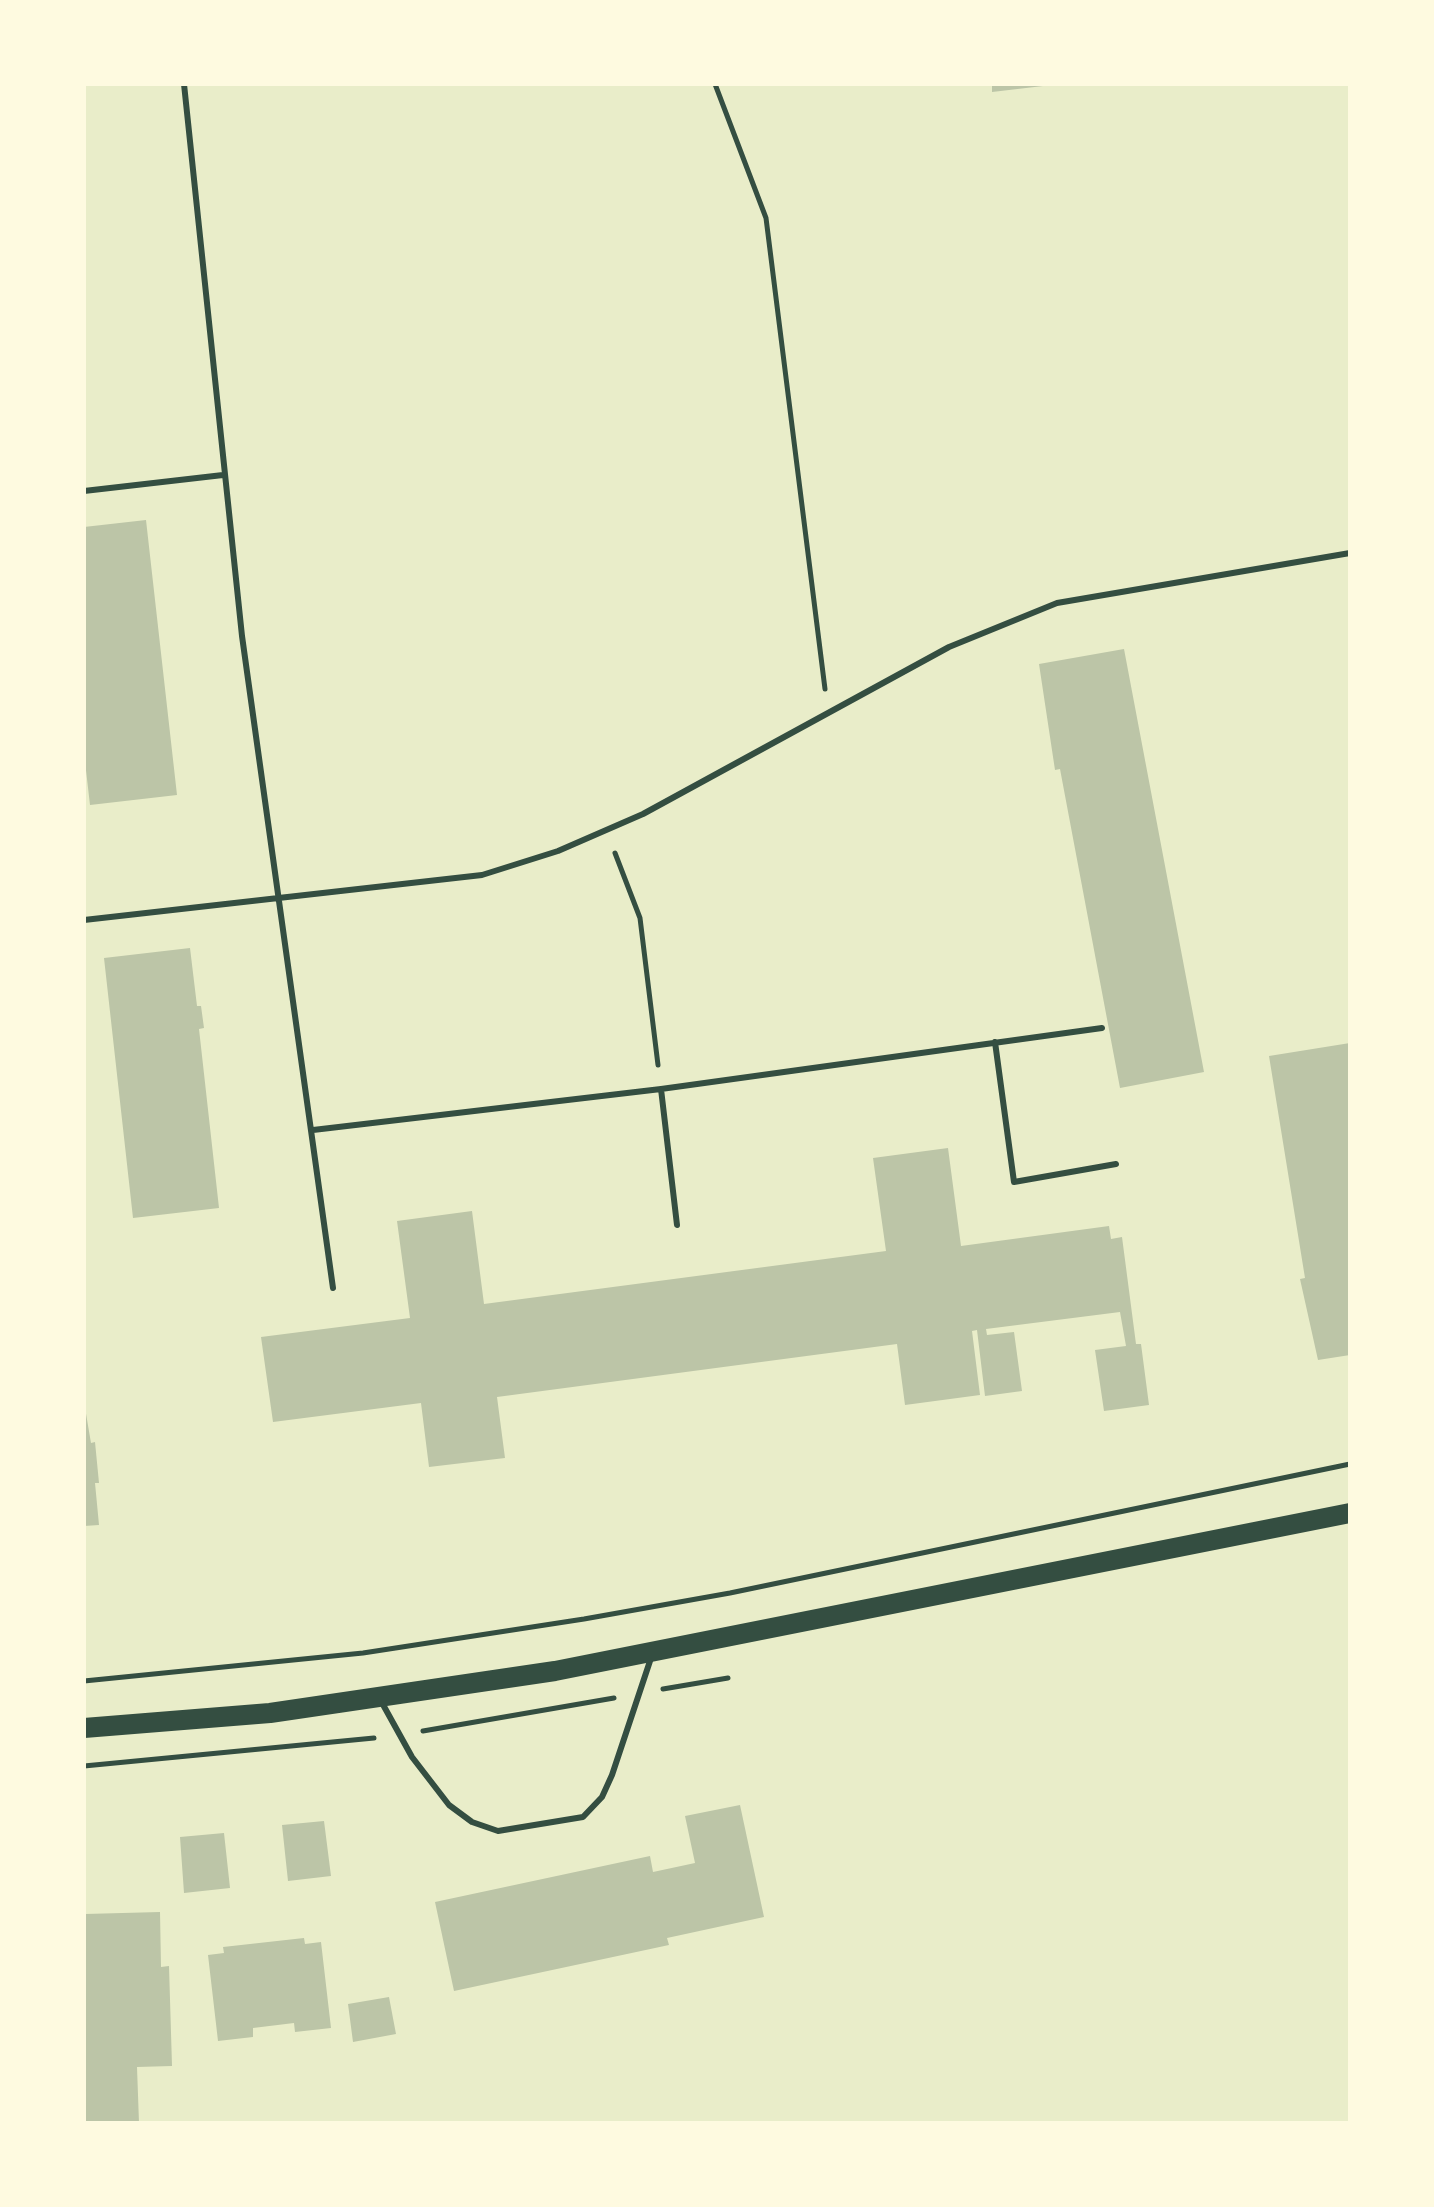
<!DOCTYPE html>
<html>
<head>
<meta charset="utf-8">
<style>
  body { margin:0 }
  #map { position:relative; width:1434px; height:2207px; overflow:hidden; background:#e9edc9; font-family:"Open Sans",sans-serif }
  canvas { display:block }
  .frame { position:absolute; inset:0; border:86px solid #fefae0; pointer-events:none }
</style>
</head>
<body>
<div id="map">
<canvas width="1434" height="2207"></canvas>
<div class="frame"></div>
</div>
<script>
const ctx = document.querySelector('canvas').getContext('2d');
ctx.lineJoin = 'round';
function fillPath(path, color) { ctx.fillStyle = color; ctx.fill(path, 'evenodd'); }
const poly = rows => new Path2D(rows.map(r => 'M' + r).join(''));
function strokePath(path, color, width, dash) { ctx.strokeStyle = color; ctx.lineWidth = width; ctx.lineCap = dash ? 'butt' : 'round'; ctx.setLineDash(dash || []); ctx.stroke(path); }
const building = poly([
  [992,84,1043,84,1043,86,992,92],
  [146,520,177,795,90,805,84,753,84,527],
  [1124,649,1204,1072,1120,1088,1060,769,1055,770,1039,664],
  [190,948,197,1006,201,1006,204,1028,199,1029,219,1208,133,1218,104,958],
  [1350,1043,1350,1355,1318,1360,1300,1279,1305,1278,1269,1056],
  [948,1148,961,1246,1109,1226,1111,1239,1122,1237,1136,1344,1141,1344,1149,1405,1104,1411,1095,1350,1126,1346,1120,1312,986,1329,987,1335,1014,1332,1022,1391,985,1396,977,1330,972,1331,980,1395,905,1405,897,1344,497,1397,505,1458,429,1467,421,1403,273,1422,261,1337,410,1318,397,1221,472,1211,484,1304,886,1251,873,1158],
  [84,1402,91,1443,95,1442,99,1483,95,1483,99,1525,84,1526],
  [740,1805,764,1917,667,1938,669,1945,454,1991,435,1902,650,1856,653,1872,695,1863,685,1816],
  [324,1821,331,1876,288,1881,282,1825],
  [224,1833,230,1888,184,1893,180,1837],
  [160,1912,161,1967,169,1966,172,2066,137,2067,139,2123,84,2123,85,1914],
  [304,1938,305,1944,321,1942,331,2028,295,2032,294,2023,253,2028,253,2037,218,2041,208,1955,224,1953,223,1947],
  [389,1997,396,2034,353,2042,348,2004]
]);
const path = poly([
  [715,84,766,218,825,689],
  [615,853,640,918,658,1065],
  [84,1681,363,1653,584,1619,730,1593,1350,1464],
  [663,1689,728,1678],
  [423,1731,614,1698],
  [84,1766,374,1738]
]);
const service = poly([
  [184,84,242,636,333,1288],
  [84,491,223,475],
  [84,920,482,875,558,851,643,814,949,647,1057,603,1350,553],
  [995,1042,1014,1182,1116,1164],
  [661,1089,677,1225],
  [313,1130,661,1089,1102,1028],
  [381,1701,412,1757,449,1805,472,1822,498,1831,583,1817,602,1797,612,1775,652,1655]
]);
const primary = poly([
  [84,1728,270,1713,555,1671,1350,1513]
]);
fillPath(building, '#bcc5a7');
strokePath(path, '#344e41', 5);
strokePath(service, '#344e41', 6);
strokePath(primary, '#344e41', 20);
</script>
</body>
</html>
